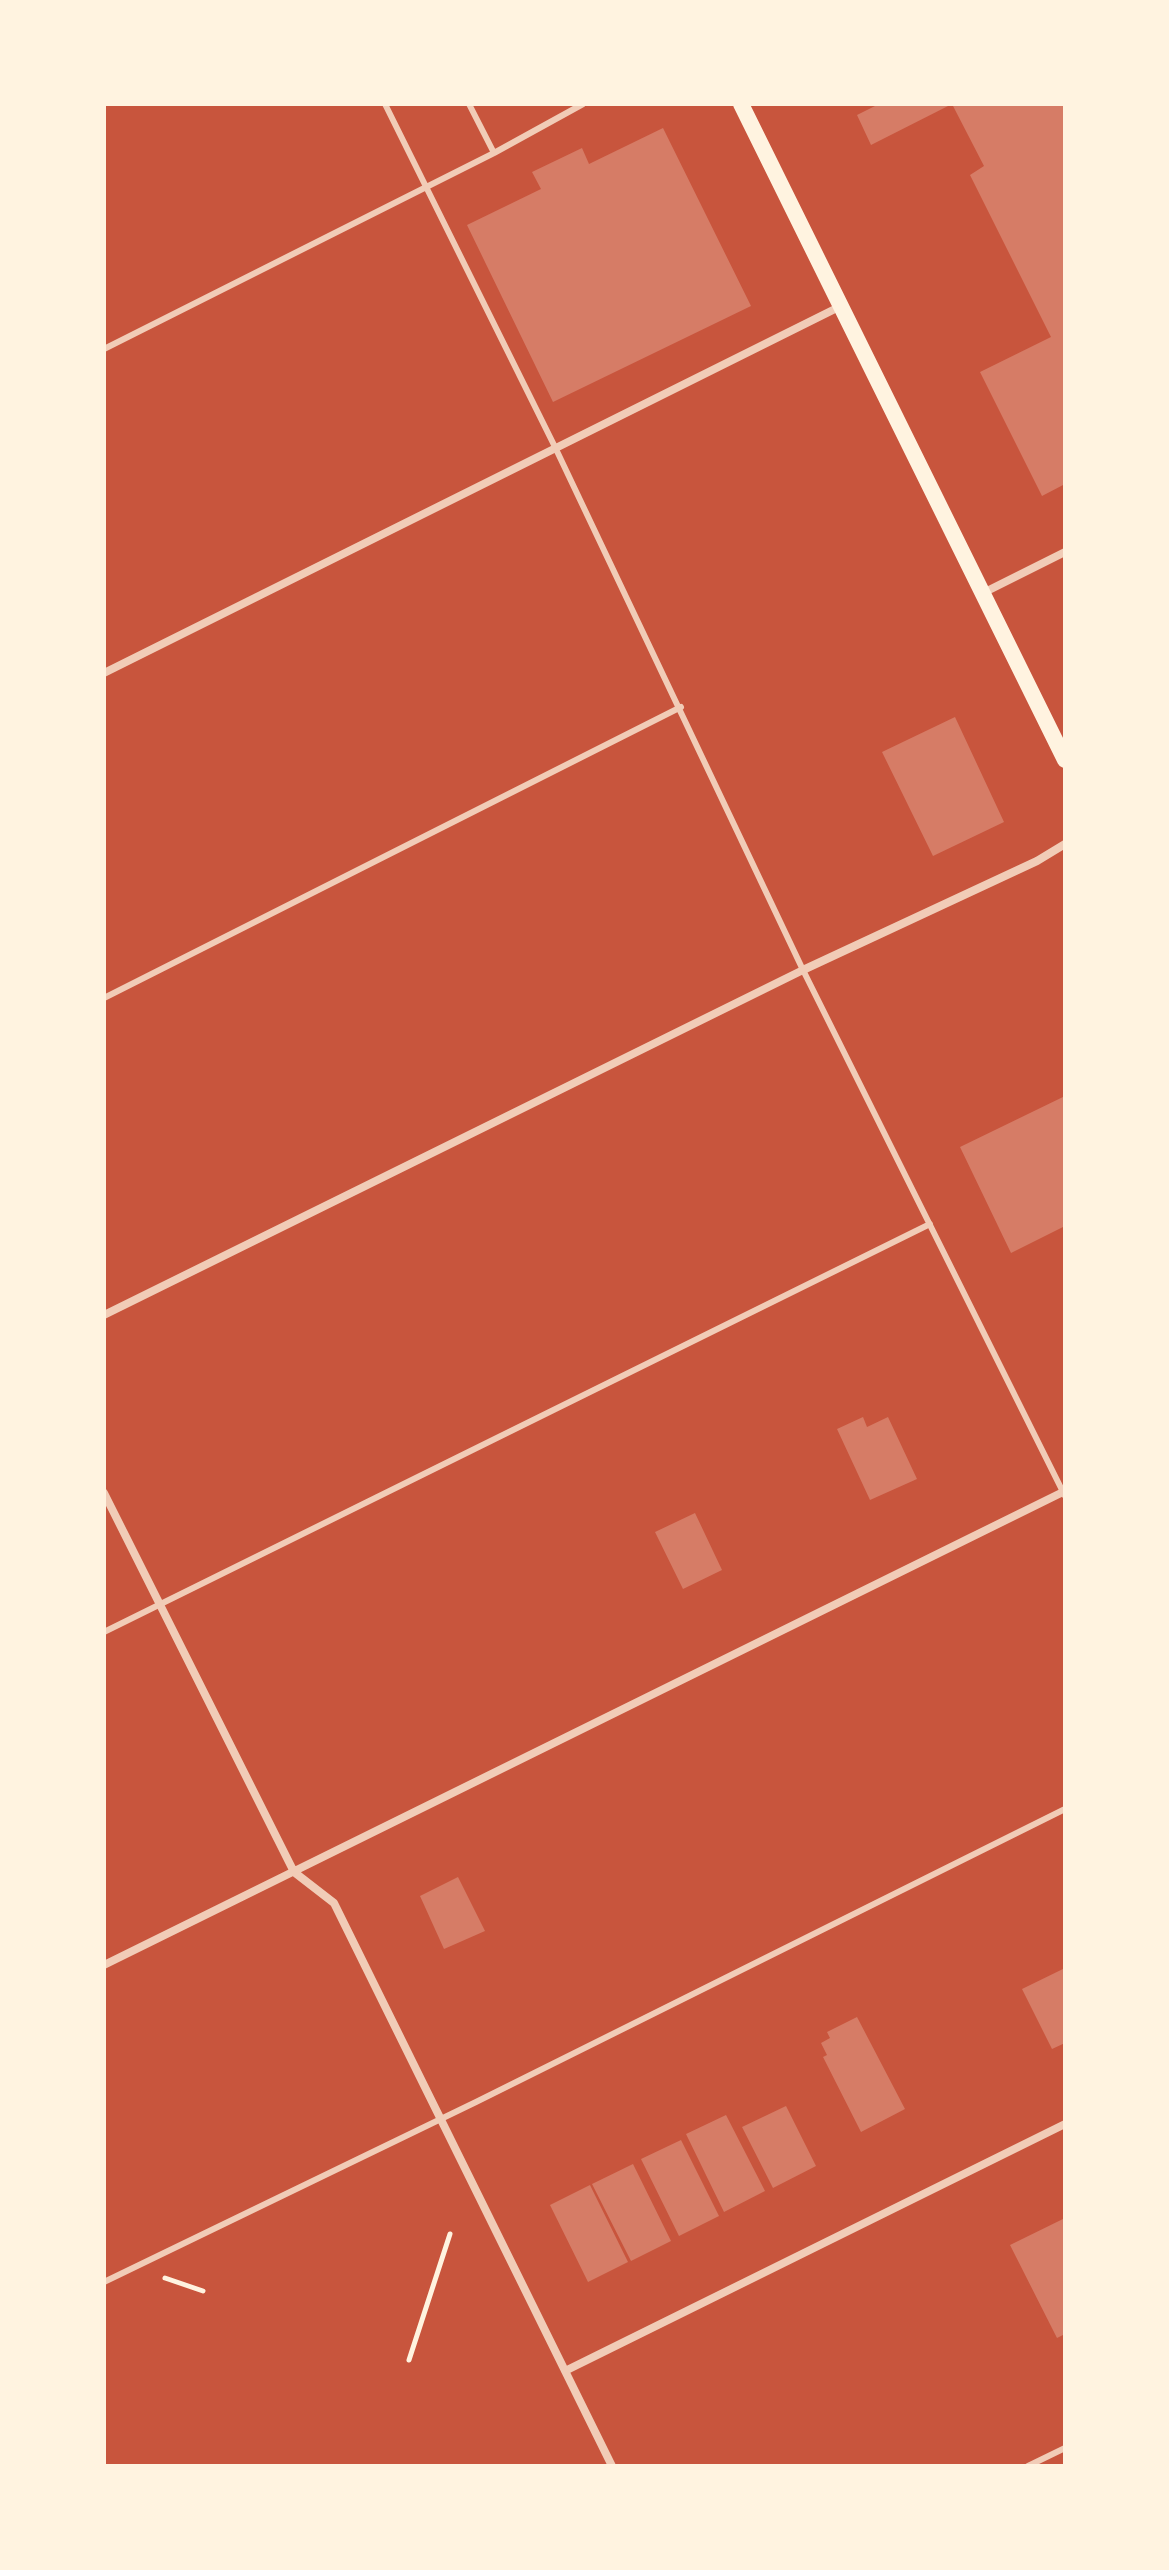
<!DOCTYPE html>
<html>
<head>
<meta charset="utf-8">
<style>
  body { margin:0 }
  #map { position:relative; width:1169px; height:2570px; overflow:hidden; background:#c8553d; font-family:Spectral,serif }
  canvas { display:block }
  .frame { position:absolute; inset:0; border:106px solid #fff3e0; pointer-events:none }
</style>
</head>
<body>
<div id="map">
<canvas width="1169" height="2570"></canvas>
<div class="frame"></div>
</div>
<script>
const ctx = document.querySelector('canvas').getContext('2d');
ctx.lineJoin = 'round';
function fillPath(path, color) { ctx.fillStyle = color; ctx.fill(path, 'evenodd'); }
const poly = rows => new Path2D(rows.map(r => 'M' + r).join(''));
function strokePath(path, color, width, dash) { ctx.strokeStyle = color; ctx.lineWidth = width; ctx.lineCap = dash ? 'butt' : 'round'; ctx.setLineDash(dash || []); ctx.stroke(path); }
const building = poly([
  [879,104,1065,104,1065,484,1042,496,980,372,1051,337,970,175,984,166,952,104,871,145,857,115],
  [663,128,751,306,553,402,467,225,541,189,532,172,582,148,589,164],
  [955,717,1004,822,933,856,882,752],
  [1065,1096,1065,1226,1011,1253,960,1147],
  [863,1417,867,1427,888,1417,917,1479,870,1500,837,1429],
  [695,1513,722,1570,683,1589,655,1532],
  [458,1877,485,1931,444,1949,420,1896],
  [1065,1968,1065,2043,1052,2049,1022,1989],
  [857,2017,905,2109,861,2132,823,2057,827,2055,821,2043,830,2038,827,2032],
  [786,2106,816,2166,773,2188,742,2127],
  [726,2115,765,2191,724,2212,686,2134],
  [681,2140,719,2216,679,2236,641,2159],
  [633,2164,671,2241,631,2261,592,2184],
  [590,2185,628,2262,588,2282,550,2205],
  [1065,2218,1065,2334,1057,2338,1010,2245]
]);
const path = poly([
  [165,2278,203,2291],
  [409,2360,450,2234]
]);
const service = poly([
  [385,104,555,447,803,970,1065,1496],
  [469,104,494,153,583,104],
  [104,349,494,153],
  [104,998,681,707],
  [104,1632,930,1224],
  [104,2282,476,2102,1065,1809],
  [1028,2466,1065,2448]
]);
const minor = poly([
  [983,593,1065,552],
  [104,673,841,306],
  [104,1315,803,970,1037,861,1065,844],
  [104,1493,294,1872,334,1903,612,2466],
  [104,1965,1065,1491],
  [565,2371,1065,2124]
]);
const secondary = poly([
  [741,104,1065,760]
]);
fillPath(building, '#d67c66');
strokePath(path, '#fff3e0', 5);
strokePath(service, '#f1ccb7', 6);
strokePath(minor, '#f1ccb7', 8);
strokePath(secondary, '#fff3e0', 16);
</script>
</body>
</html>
